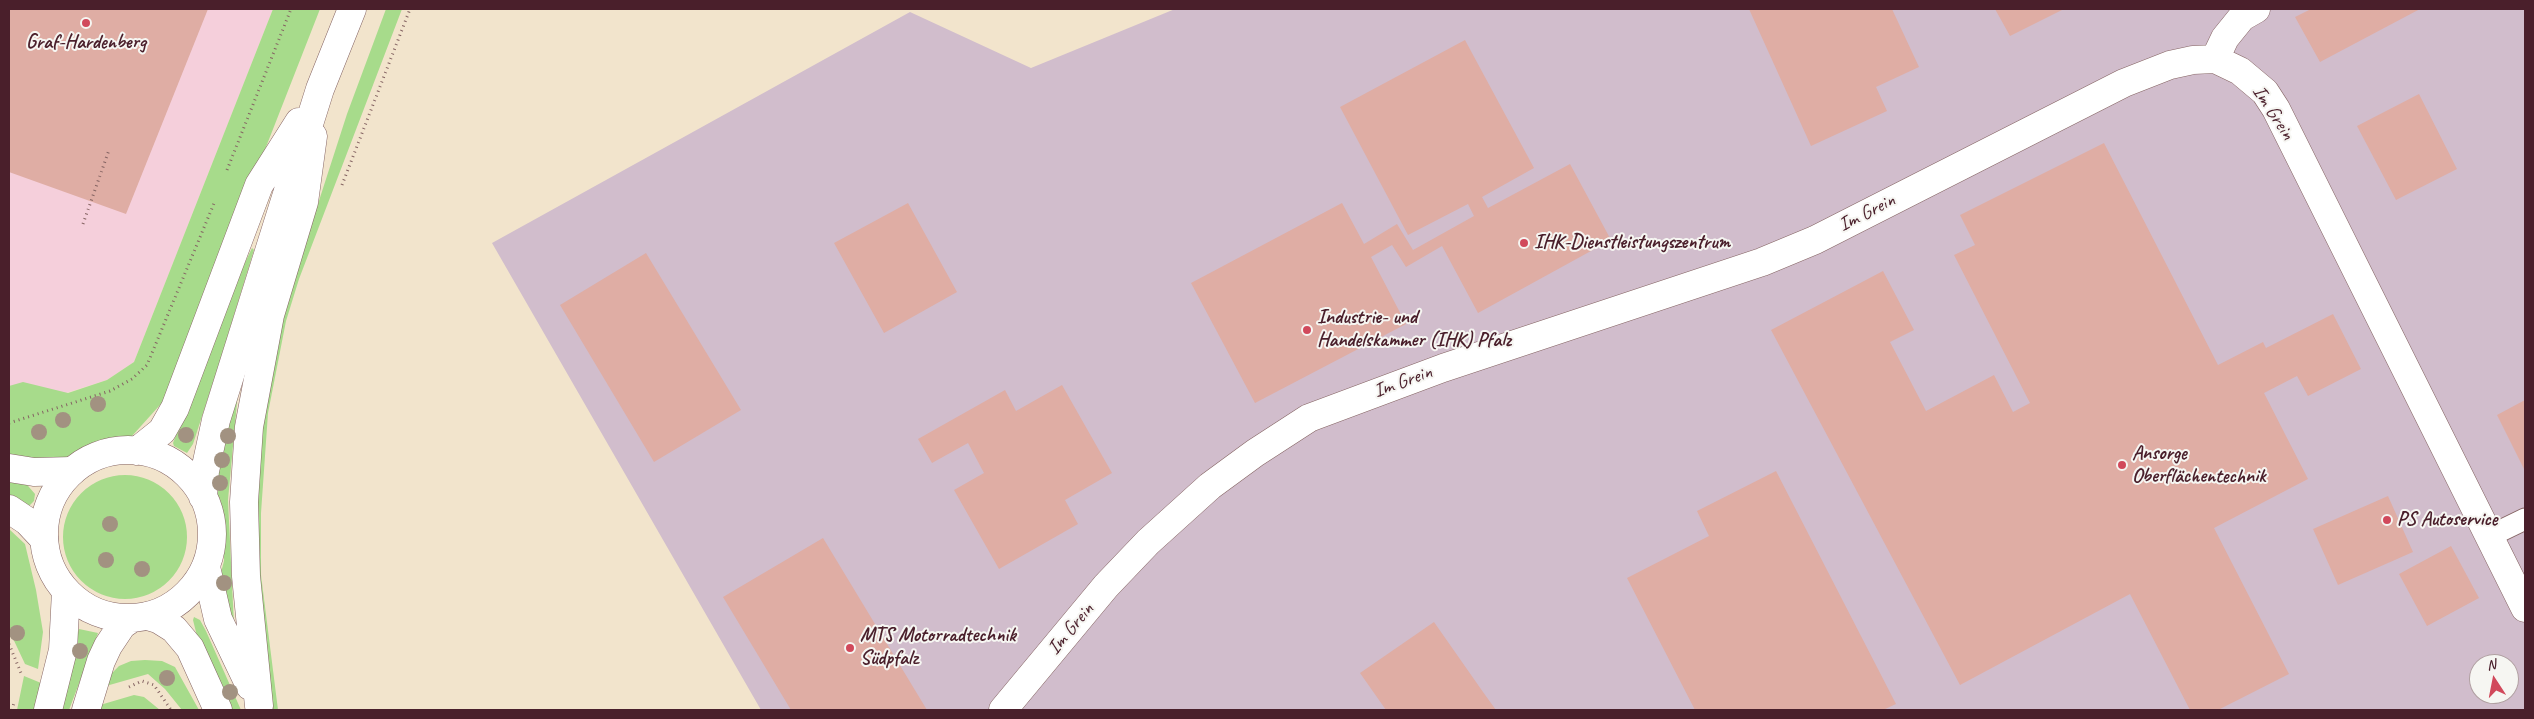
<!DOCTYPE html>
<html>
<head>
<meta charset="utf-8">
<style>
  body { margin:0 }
  #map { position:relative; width:2534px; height:719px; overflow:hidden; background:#f2e4cc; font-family:Caveat,sans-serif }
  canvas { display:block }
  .frame { position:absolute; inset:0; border:10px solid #4a1f2b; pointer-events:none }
  .north { position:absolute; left:2469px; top:654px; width:50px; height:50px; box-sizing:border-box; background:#f6f6f2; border:1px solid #b1a0a2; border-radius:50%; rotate:349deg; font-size:14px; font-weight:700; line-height:20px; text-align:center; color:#4a1f2b }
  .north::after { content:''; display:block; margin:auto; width:18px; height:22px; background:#d1495b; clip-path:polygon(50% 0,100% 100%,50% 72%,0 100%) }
</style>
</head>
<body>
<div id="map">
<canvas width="2534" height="719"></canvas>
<div class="frame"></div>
<div class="north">N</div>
</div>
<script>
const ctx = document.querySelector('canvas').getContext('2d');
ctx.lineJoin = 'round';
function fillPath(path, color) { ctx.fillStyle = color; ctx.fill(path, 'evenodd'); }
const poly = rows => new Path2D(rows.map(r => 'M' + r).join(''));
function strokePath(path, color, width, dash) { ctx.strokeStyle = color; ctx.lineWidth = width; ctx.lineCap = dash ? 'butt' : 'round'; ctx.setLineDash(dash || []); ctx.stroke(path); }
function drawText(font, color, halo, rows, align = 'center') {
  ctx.font = font + ' Caveat,sans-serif'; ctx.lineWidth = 4; ctx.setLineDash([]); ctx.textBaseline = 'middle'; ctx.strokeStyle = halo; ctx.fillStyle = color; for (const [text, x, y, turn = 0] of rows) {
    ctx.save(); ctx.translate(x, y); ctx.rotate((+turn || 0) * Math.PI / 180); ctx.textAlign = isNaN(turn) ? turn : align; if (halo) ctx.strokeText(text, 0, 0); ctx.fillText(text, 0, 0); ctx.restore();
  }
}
const built = poly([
  [9,9,273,9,134,362,107,380,9,411]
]);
const industrial = poly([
  [1175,9,2525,9,2525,710,761,710,492,243,910,12,1031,68],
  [2479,664,2509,664,2509,694,2479,694]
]);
const green = poly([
  [273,9,320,9,169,395,132,436,100,442,64,458,9,460,9,386,23,382,68,393,107,380,134,362],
  [386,9,402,9,299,279,286,321,268,413,261,513,261,575,278,710,271,710,255,600,254,476,275,337,347,114],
  [252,248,254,250,219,364,193,444,187,453,174,446,173,443,234,285],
  [238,392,228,500,234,625,220,576,224,561,224,516,220,499,211,487],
  '63 537a62 62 0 1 1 124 0a62 62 0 1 1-124 0Z',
  [9,477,23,480,35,494,34,501,27,508,9,503],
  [9,529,25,544,36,590,43,632,38,669,25,664,9,630],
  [194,617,200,620,206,631,241,710,228,710,198,640,193,620],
  [79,629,98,633,69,710,54,710],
  [145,660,162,661,175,667,199,710,182,710,165,689,148,674,106,686,110,675,119,666,131,661],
  [24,676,46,685,37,710,17,710],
  [134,695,144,697,160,710,98,710,100,705]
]);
const building = poly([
  [9,9,208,9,126,214,9,172],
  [1749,9,1892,9,1919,67,1876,87,1887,111,1811,146],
  [1995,9,2064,9,2010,36],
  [2311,9,2420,9,2320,62,2295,17],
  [1465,40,1534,168,1482,197,1488,208,1570,164,1611,240,1478,313,1442,246,1406,267,1392,245,1371,257,1406,324,1255,403,1191,283,1342,203,1364,244,1397,224,1413,250,1474,216,1468,204,1408,235,1340,107],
  [2419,94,2457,169,2396,200,2357,126],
  [2104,143,2218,365,2263,342,2266,348,2333,314,2361,369,2308,396,2297,376,2264,393,2308,479,2214,528,2289,674,2218,710,2190,710,2130,594,1960,685,1771,330,1883,271,1914,330,1890,342,1926,411,1994,375,2013,412,2030,403,1954,255,1975,245,1960,215],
  [908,203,957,292,884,333,834,243],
  [646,253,741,410,654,462,560,305],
  [1062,385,1112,473,1065,500,1078,524,999,569,954,490,984,473,968,443,932,463,918,439,1005,390,1016,411],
  [2525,400,2525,471,2497,415],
  [1776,471,1896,704,1883,710,1695,710,1627,578,1709,536,1697,511],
  [2388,496,2413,552,2338,585,2313,529],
  [823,538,927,710,791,710,723,597],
  [2451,546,2479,598,2427,626,2399,574],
  [1434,622,1483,692,1496,710,1386,710,1360,673]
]);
const path = poly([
  [227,170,291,9],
  [342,185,410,9],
  [83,224,109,150],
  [9,423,110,391,132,379,147,365,215,201],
  [9,644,21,673],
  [129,687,142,681,154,685,171,710],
  [12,710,14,703]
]);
const service = poly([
  [2490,536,2525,519]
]);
const minor = poly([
  [2215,59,2225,38,2242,17,2256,9],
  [9,468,34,472,72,471],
  [9,509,27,521,44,539],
  [1003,710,1106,586,1148,542,1210,486,1255,453,1309,418,1443,368,1762,262,1815,240,2124,83,2170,65,2193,60,2215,59,2240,71,2265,92,2276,109,2525,608]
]);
const tertiary = poly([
  [206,567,218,619,250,686],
  [148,616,158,619,174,629,190,648,218,710],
  [259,706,246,576,244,502,249,427,270,315,304,202,313,136]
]);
const secondary = poly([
  '44 534a84 84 0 1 1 168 0a84 84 0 1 1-168 0Z',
  [137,451,162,431,175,408,259,185,299,122],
  [203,497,205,471,216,420,320,89,352,9],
  [48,710,63,650,66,591],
  [86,710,101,661,108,646,122,625,132,618]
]);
const trees = [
  [98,404],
  [63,420],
  [39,432],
  [186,435],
  [228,436],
  [222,460],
  [220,483],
  [110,524],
  [106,560],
  [142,569],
  [224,583],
  [17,633],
  [80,651],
  [167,678],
  [230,692]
];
const markers = [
  [86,23,5,"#d1495b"],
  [1524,243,5,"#d1495b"],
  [1307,330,5,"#d1495b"],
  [2122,465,5,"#d1495b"],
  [2387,520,5,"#d1495b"],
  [850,648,5,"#d1495b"]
];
const poiNames = [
  ["Graf-Hardenberg",86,43,"center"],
  ["IHK-Dienstleistungszentrum",1534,243],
  ["Industrie- und",1317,318],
  ["Handelskammer (IHK) Pfalz",1317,341],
  ["Ansorge",2132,454],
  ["Oberflächentechnik",2132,477],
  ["PS Autoservice",2397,520],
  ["MTS Motorradtechnik",860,636],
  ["Südpfalz",860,659]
];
const streetNames = [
  ["Im Grein",2273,113,57],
  ["Im Grein",1867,213,-27],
  ["Im Grein",1403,382,-20],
  ["Im Grein",1071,629,-50]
];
fillPath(built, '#f5cfdb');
fillPath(industrial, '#d1bdcc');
fillPath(green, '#a7db8b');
fillPath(building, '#dfada4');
strokePath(service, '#856463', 23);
strokePath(minor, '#856463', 29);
strokePath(tertiary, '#856463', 29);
strokePath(secondary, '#856463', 29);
strokePath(path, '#856463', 3, [1, 4]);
strokePath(service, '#fff', 21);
strokePath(minor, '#fff', 28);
strokePath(tertiary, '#fff', 28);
strokePath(secondary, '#fff', 28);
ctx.fillStyle = '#a29281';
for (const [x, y] of trees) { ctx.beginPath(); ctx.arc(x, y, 8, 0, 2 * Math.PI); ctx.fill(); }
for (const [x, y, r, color] of markers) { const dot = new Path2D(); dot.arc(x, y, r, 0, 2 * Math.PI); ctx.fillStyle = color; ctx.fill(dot); strokePath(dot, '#f6f6f2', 2); }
drawText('bold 20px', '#4a1f2b', '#f6f6f2', poiNames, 'left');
drawText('20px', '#4a1f2b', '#f6f6f2', streetNames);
</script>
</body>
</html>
